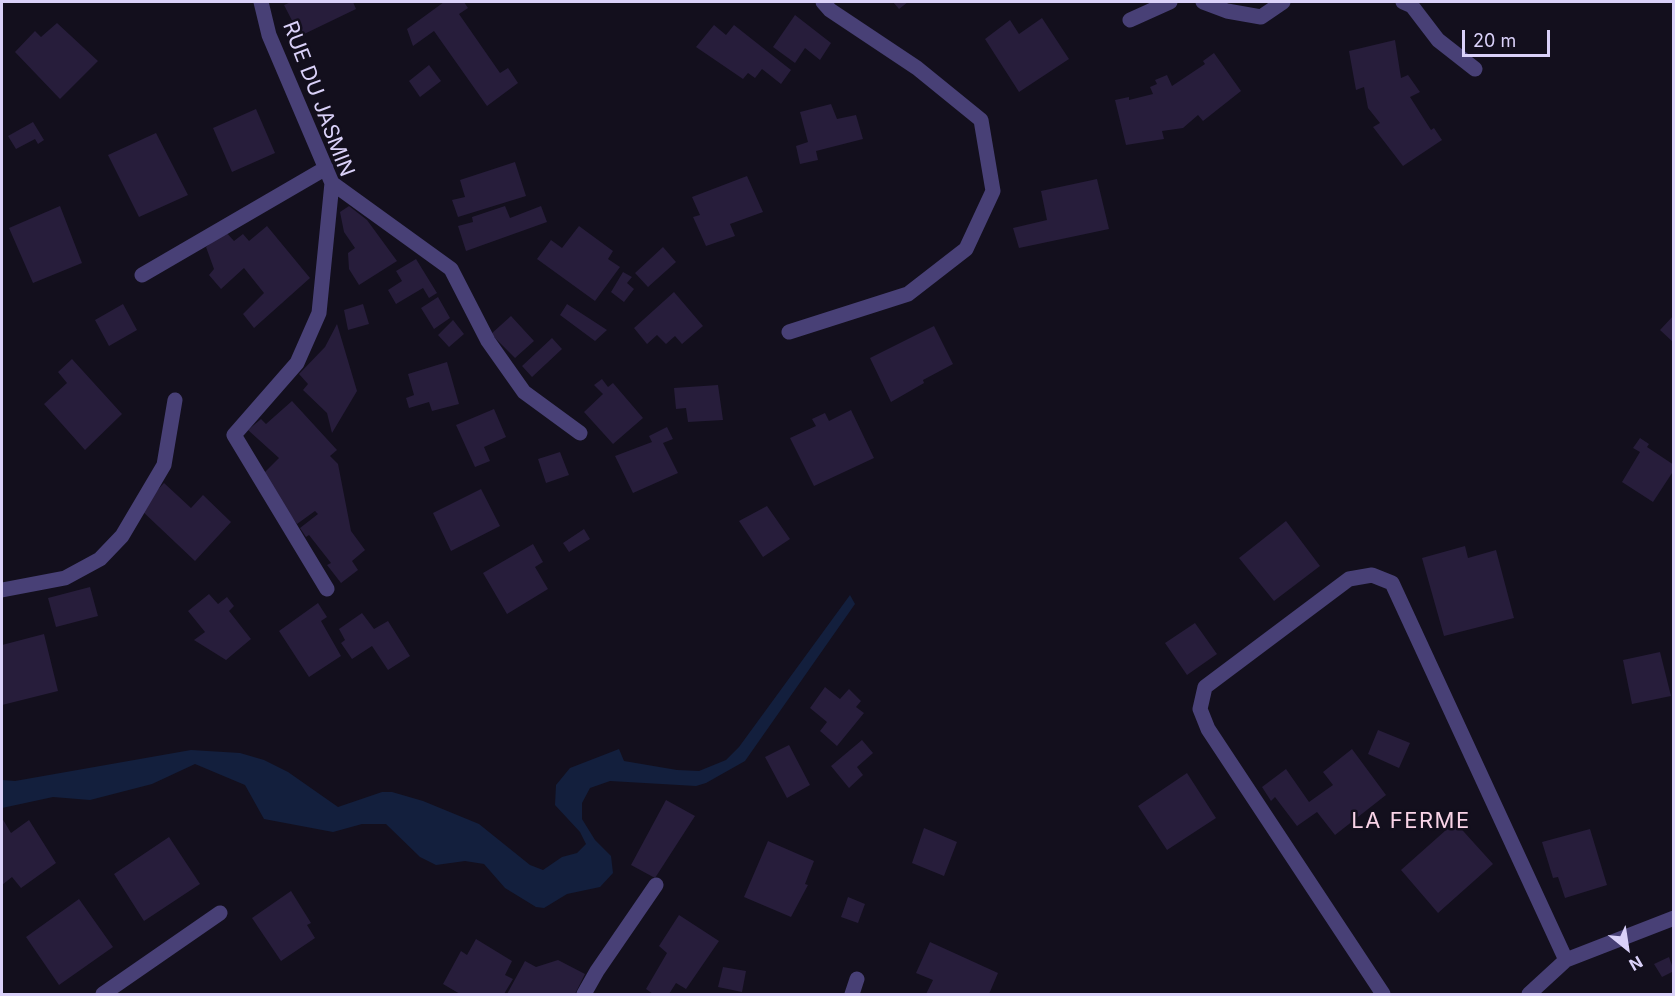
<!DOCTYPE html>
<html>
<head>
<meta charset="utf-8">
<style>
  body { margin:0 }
  #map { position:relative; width:1675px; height:996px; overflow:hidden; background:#130f1d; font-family:Inter,sans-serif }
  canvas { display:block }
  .frame { position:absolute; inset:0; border:3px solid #dad1f9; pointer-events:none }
  .north { position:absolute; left:1597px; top:918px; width:60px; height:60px; -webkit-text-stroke:4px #130f1d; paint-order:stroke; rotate:150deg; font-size:16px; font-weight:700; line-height:24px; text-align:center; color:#dad1f9 }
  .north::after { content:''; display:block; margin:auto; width:21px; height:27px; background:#dad1f9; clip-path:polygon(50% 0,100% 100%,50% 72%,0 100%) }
  .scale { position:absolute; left:1462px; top:30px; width:88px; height:27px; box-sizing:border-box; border:3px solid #dad1f9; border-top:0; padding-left:8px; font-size:18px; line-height:21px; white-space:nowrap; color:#dad1f9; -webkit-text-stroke:4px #130f1d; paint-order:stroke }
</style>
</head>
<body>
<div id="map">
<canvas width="1675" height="996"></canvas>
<div class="frame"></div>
<div class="north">N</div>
<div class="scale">20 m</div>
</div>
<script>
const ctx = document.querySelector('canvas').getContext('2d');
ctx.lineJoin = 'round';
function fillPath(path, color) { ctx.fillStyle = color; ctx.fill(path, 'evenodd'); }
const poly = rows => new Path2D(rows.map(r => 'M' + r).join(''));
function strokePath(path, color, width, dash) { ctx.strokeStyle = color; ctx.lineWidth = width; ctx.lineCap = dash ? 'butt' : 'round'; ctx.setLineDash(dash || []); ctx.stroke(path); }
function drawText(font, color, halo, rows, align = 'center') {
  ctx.font = font + ' Inter,sans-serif'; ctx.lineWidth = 5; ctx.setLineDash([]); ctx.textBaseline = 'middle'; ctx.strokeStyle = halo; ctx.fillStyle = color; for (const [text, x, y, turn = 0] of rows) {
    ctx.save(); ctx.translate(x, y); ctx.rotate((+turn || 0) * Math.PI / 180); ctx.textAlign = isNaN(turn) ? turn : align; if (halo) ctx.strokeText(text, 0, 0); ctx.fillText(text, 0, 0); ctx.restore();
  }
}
const water = poly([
  [850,595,855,604,745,761,706,783,696,786,610,781,590,788,582,803,582,819,595,840,611,856,613,873,600,887,567,894,544,908,536,907,505,888,484,864,465,861,436,865,420,857,386,824,362,824,333,832,264,819,245,785,195,764,152,784,90,800,53,797,2,808,2,780,15,781,191,750,240,753,264,760,288,772,338,807,382,792,392,792,423,801,479,824,530,865,543,870,562,857,577,853,586,844,580,832,555,805,556,785,570,768,619,749,624,761,677,770,699,771,726,760,739,747]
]);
const building = poly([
  [291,2,353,2,356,9,300,36,284,5],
  [444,2,464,2,468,8,459,14,500,73,508,68,518,83,487,106,434,31,413,46,407,29],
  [893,2,908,2,899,9],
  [795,15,831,43,820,60,805,48,795,63,773,47],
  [1042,18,1069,59,1019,92,985,39,1010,20,1019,34],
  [57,23,98,61,60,99,15,52,35,31,41,37],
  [714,25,726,35,734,25,791,70,781,84,762,69,755,78,748,73,743,79,696,47],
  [1395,40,1401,78,1408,75,1420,92,1410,97,1431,130,1434,128,1442,140,1403,166,1373,127,1380,123,1368,108,1364,87,1356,90,1349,51],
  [1214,53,1241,91,1203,121,1198,115,1183,128,1162,131,1164,139,1126,145,1115,100,1129,97,1129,100,1153,94,1150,87,1157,84,1155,80,1167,75,1172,86,1205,64,1203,61],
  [429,65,441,81,420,97,409,81],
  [831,104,837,119,856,115,863,139,816,151,818,160,800,164,796,146,808,142,800,112],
  [256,109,275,153,232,172,213,128],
  [33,122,44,140,38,144,35,139,16,149,8,136],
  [156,133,188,195,139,217,108,155],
  [515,162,526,196,458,217,452,200,465,197,460,180],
  [747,176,763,212,730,224,735,236,706,246,693,217,700,215,692,197],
  [1097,179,1109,229,1019,248,1013,228,1047,220,1041,191],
  [60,206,82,263,33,283,9,228],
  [349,206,367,220,397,261,359,285,349,269,348,253,355,248,344,232,340,212],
  [505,206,510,218,541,206,547,222,466,251,458,226,473,222,472,217],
  [267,226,310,278,254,328,243,314,264,293,244,268,221,289,209,275,214,269,206,247,225,231,234,241,243,234,249,241],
  [579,226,613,251,608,259,620,267,595,301,537,259,551,240,562,248],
  [663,247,676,262,648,287,635,273],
  [416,259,437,293,429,298,423,288,396,304,388,290,402,281,396,271],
  [623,272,632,277,627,283,634,289,624,302,611,292],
  [674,292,703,326,682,344,675,336,666,344,657,335,647,344,634,328],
  [438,297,450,318,434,329,421,308],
  [123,304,137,330,109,346,95,320],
  [363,304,369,324,348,330,344,310],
  [567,304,607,330,595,341,560,315],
  [1674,315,1674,343,1660,330],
  [511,316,534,341,515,358,491,334],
  [453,320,464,334,449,347,438,335],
  [337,324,357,391,332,433,327,413,303,390,308,384,299,374,325,347],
  [934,326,953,364,923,380,924,383,891,402,870,358],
  [552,338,562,349,532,377,522,366],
  [72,359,122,414,85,450,44,404,67,383,58,372],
  [447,362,459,404,432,411,429,402,409,408,406,398,414,395,408,374],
  [602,379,608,387,613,383,643,418,613,444,584,412,603,394,594,385],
  [718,385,723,420,688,422,686,408,676,409,674,388],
  [292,401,337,450,330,456,338,464,351,531,365,550,352,561,358,570,341,583,327,565,331,563,309,535,306,537,300,528,318,514,315,511,297,524,261,476,279,458,248,430,261,419,266,424],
  [494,409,506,437,484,447,490,461,475,467,456,425],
  [851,410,874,458,814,486,790,438,816,426,812,419,825,413,829,421],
  [667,427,673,439,663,443,678,473,633,493,615,456,652,442,649,436],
  [1640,438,1649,444,1647,447,1674,465,1674,470,1653,502,1622,482,1640,452,1633,448],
  [560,452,569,475,546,483,538,459],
  [164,483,191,508,203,495,231,522,195,561,140,509],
  [481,489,500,526,451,551,433,513],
  [767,506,790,539,763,557,739,521],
  [1286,521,1320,566,1274,601,1239,558],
  [584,529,590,539,569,552,563,543],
  [533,544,543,562,535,567,548,589,507,614,483,573],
  [1465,546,1468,558,1496,550,1514,618,1444,636,1422,558],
  [90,587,98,616,56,627,48,598],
  [209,594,218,604,227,597,234,606,229,611,251,639,226,660,194,640,205,632,188,611],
  [318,603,327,617,321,621,341,656,309,677,279,631],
  [362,613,374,629,388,621,410,656,388,670,372,646,352,659,341,643,345,640,339,629],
  [1195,623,1217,654,1187,675,1165,643],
  [44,634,58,691,2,705,2,645],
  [1660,652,1671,696,1632,704,1623,660],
  [825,687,840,699,849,689,861,701,856,707,864,713,837,746,820,731,827,722,810,708],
  [1378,730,1410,743,1399,768,1368,754],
  [862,740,873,753,857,767,863,775,849,788,831,766],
  [789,745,810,785,787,798,765,757],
  [1352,749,1386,795,1335,835,1317,812,1297,826,1275,797,1271,801,1262,787,1286,769,1309,802,1333,785,1323,772],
  [1187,773,1216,818,1167,850,1138,806],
  [666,800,695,816,655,878,631,865],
  [2,818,11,833,29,820,56,863,21,888,12,877,2,885],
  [1455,822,1493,864,1438,913,1401,870],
  [924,828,957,842,944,876,912,863],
  [1590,829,1607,885,1565,898,1558,877,1553,878,1542,842],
  [169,837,200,884,144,921,114,874],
  [768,841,814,861,805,884,808,885,791,917,744,897],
  [291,891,311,923,307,925,315,938,281,961,252,918],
  [848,897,865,904,858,923,841,917],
  [79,899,113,947,59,985,26,937],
  [679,915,719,941,686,989,676,983,669,994,653,994,646,989,667,953,659,946],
  [476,939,512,961,505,975,513,979,504,994,460,994,443,984,461,951,467,955],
  [930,942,998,973,989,994,926,994,933,980,916,973],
  [1669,957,1674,971,1662,977,1654,964],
  [558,960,585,974,575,994,507,994,525,961,536,967],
  [723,967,746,971,742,992,718,987]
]);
const minor = poly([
  [261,2,269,35,332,183,319,313,297,363,234,435,327,589],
  [1203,2,1227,11,1261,17,1283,2],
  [1403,2,1412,6,1438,40,1475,69],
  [1130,20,1170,2],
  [332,183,451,269,488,341,524,392,580,433],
  [142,275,326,168],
  [789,332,908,294,966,249,993,191,981,120,917,68,830,10,823,2],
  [2,590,65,578,100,559,122,536,164,465,175,400],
  [103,994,220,913],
  [584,994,597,971,656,885],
  [852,994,857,979],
  [1383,994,1208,729,1200,709,1205,687,1349,579,1372,575,1392,583,1566,960],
  [1529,994,1566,960,1674,918]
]);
const streetNames = [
  ["RUE DU JASMIN",318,99,69]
];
const neighbourhoodNames = [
  ["LA FERME",1411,821]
];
fillPath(water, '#131f3d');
fillPath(building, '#271d3b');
strokePath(minor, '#484076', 15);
drawText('21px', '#dad1f9', '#130f1d', streetNames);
ctx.letterSpacing = '1.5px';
drawText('22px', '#f9d3e7', '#130f1d', neighbourhoodNames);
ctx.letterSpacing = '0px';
</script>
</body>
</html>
